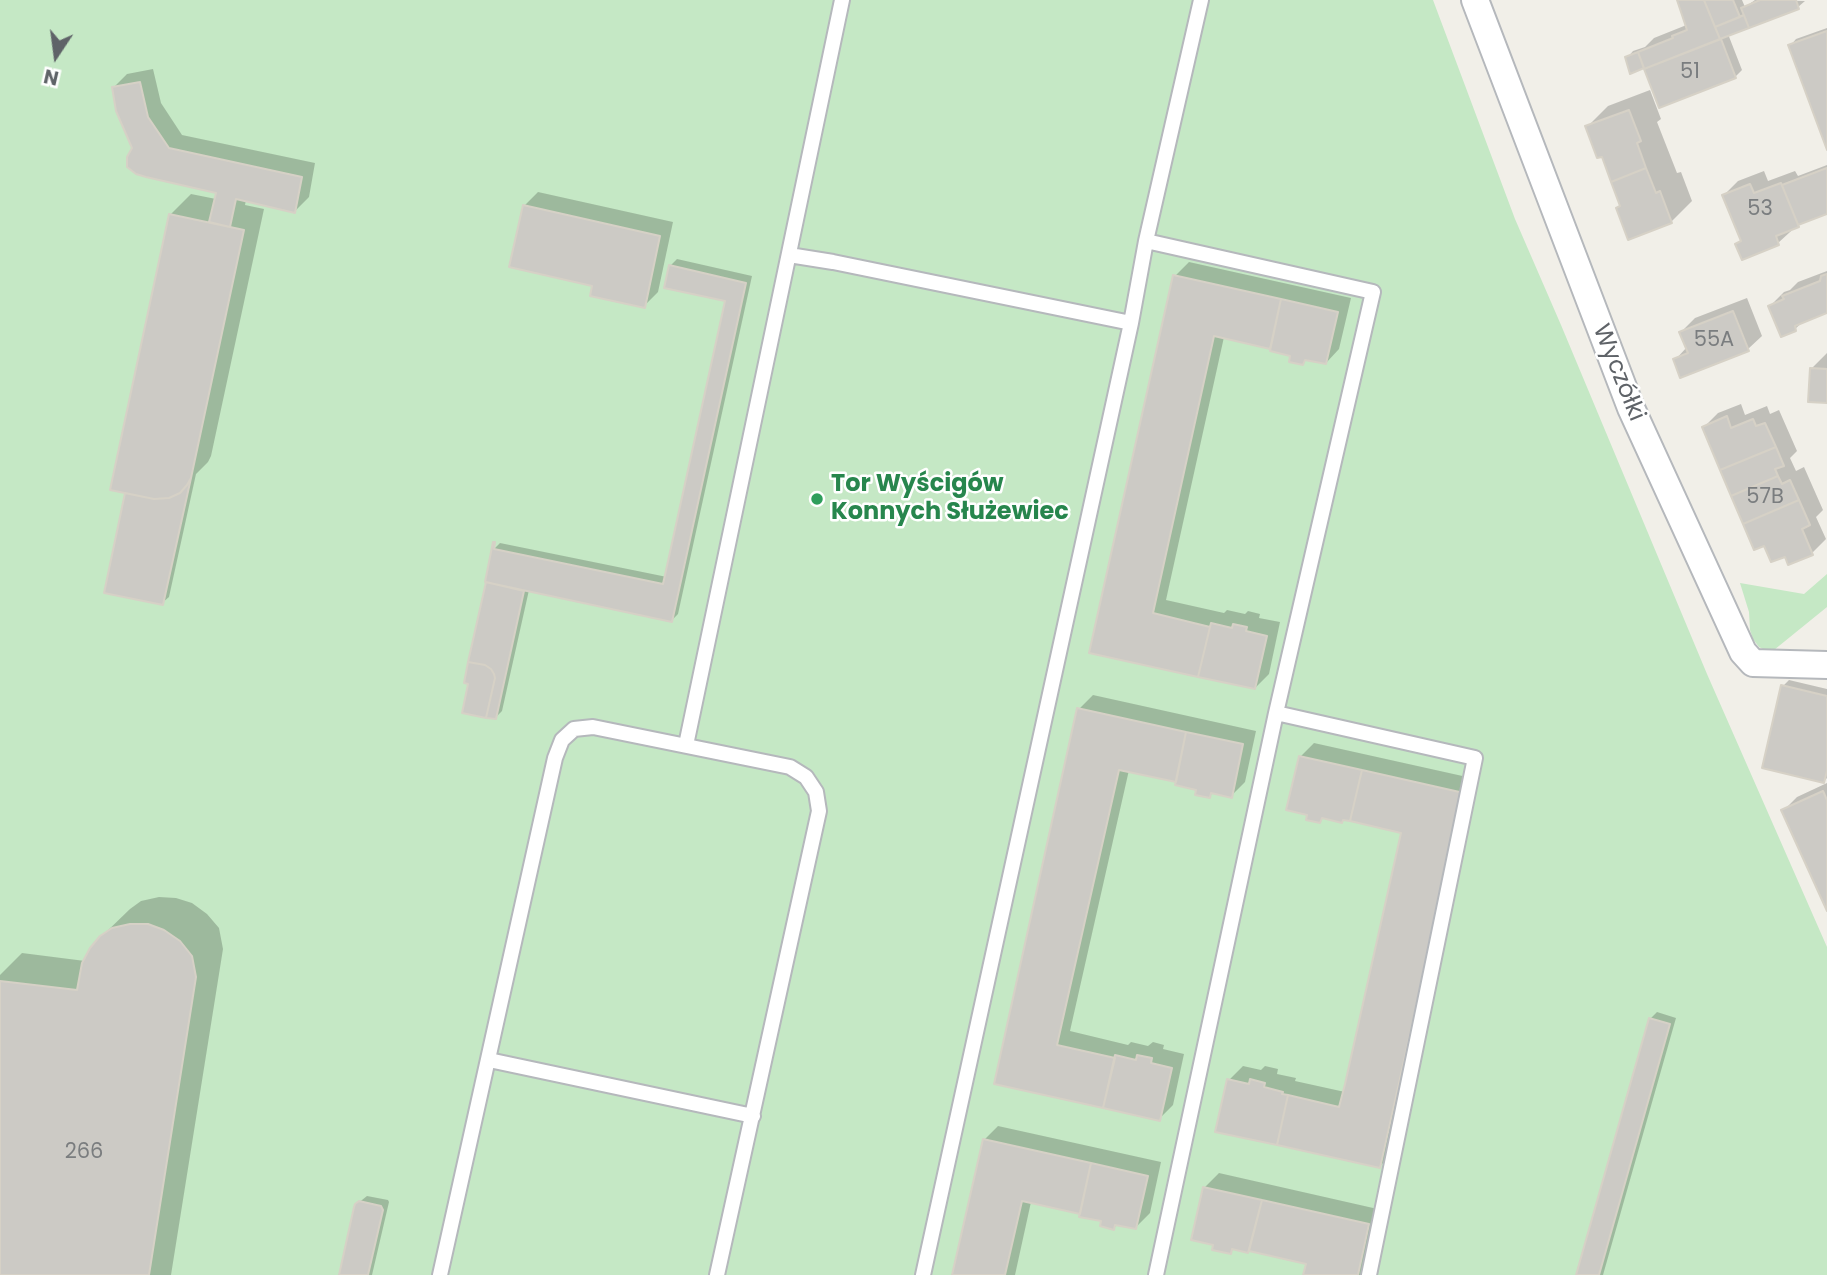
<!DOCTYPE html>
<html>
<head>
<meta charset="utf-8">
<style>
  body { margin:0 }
  #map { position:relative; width:1827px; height:1275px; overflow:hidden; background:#f1efe8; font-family:Poppins,sans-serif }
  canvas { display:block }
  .north { position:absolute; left:21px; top:21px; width:70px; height:70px; -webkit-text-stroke:5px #fff; paint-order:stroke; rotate:193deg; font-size:19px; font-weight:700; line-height:28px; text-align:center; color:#5f6368 }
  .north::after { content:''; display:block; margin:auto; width:24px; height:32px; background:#5f6368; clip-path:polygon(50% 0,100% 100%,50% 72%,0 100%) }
</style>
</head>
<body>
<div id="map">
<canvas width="1827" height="1275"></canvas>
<div class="north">N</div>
</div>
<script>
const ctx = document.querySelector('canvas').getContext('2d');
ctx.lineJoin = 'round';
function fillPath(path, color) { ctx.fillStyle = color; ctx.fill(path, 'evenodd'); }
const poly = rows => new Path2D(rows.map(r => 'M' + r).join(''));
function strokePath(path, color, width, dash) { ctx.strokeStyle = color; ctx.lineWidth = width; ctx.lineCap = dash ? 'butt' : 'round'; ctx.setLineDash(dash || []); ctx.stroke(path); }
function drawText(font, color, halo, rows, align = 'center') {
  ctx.font = font + ' Poppins,sans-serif'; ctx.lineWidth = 5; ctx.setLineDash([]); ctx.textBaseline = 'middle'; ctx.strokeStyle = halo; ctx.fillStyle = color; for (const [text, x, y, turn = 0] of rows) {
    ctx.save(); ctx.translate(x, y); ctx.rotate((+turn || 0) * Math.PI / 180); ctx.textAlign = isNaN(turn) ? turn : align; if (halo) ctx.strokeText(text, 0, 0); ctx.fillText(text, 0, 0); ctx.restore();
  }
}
const green = poly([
  [0,0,1433,0,1515,219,1561,325,1707,674,1827,947,1827,1275,0,1275],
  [1827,574,1827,607,1774,650,1767,651,1759,647,1753,639,1750,630,1749,612,1740,583,1804,594]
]);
const shadow = poly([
  [1679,0,1742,0,1745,7,1755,0,1805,1,1798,7,1728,34,1742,70,1735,77,1660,106,1645,66,1627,58,1633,51,1645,47,1654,38,1684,26,1687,24],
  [1827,28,1827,145,1790,46,1796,39],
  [153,69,161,103,182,135,315,163,309,197,295,211,246,200,245,205,264,209,211,456,208,462,196,474,169,597,162,603,127,492,170,215,191,194,216,199,218,192,134,148,113,88,127,74],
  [1650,90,1661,119,1657,122,1677,173,1681,172,1692,201,1671,222,1622,205,1603,154,1587,127,1608,106],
  [1827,165,1827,212,1801,222,1778,243,1743,258,1737,244,1742,239,1724,195,1738,181,1764,171,1768,181,1795,171,1798,176],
  [538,192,673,222,658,292,644,306,595,284,524,206],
  [677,259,752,276,678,614,672,620,529,590,502,711,495,718,494,549,500,543,667,577,727,300,670,266],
  [1189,262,1351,298,1339,349,1326,363,1308,358,1303,363,1292,355,1272,348,1224,337,1166,600,1224,613,1227,610,1245,614,1248,611,1260,614,1259,618,1280,622,1269,674,1255,688,1091,651,1175,276],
  [1827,271,1827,311,1805,320,1795,329,1770,306,1784,292,1790,290,1798,282],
  [1747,298,1762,336,1748,349,1675,360,1687,347,1681,332,1695,318],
  [1827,353,1827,401,1812,368],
  [1741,404,1745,415,1767,406,1770,414,1779,410,1797,451,1790,458,1796,471,1804,467,1823,510,1816,517,1826,539,1812,553,1704,427,1718,413],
  [1789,680,1827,689,1827,778,1824,781,1783,686],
  [1093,695,1256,731,1245,782,1231,796,1213,792,1210,796,1198,788,1178,780,1129,770,1070,1031,1128,1045,1131,1042,1148,1046,1153,1042,1164,1045,1163,1049,1184,1054,1173,1105,1159,1119,996,1083,1079,709],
  [1314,743,1476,779,1394,1152,1380,1166,1229,1080,1243,1066,1261,1070,1265,1066,1278,1069,1277,1074,1296,1078,1295,1081,1345,1092,1403,831,1344,818,1324,817,1320,821,1300,757],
  [1827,783,1827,907,1783,811,1797,797],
  [159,897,176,898,192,903,207,914,219,928,223,949,171,1275,0,1275,0,975,22,953,85,961,101,937,130,909,141,901],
  [1657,1012,1676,1018,1603,1275,1578,1275,1650,1019],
  [998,1126,1161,1162,1150,1213,1136,1227,1118,1223,1114,1228,1103,1220,1082,1212,1031,1202,1015,1275,954,1275,984,1140],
  [1219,1173,1382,1210,1368,1275,1305,1275,1308,1262,1250,1249,1248,1251,1235,1248,1230,1252,1205,1187],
  [367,1196,388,1200,389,1202,372,1275,341,1275,357,1204]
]);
const building = poly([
  [1677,0,1704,0,1720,39,1644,69,1638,52,1673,38,1672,36,1687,30,1677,0],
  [1704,0,1733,0,1740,17,1715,27,1704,0],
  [1796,0,1799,9,1749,28,1741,8,1760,0,1796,0],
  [1744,15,1749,28,1720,39,1715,27,1744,15],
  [1827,31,1827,150,1788,45,1827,31],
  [1721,39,1736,78,1659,108,1644,69,1721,39],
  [1638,52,1644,68,1630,74,1625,57,1638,52],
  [140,82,148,117,169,148,302,177,295,213,236,199,230,227,209,222,216,193,146,177,136,174,127,167,127,157,132,148,116,111,112,87,140,82],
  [1629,110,1641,141,1637,143,1646,168,1611,182,1602,157,1597,158,1585,126,1629,110],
  [1646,168,1656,193,1660,191,1672,223,1628,240,1616,208,1620,206,1611,182,1646,168],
  [1827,168,1827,214,1798,225,1782,185,1827,168],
  [1781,183,1799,227,1776,236,1779,245,1742,260,1735,244,1741,241,1722,195,1750,184,1754,193,1781,183],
  [523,205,660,236,645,308,590,296,592,286,509,267,523,205],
  [169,214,244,230,191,478,187,485,180,493,169,498,154,499,110,490,169,214],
  [669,265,746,283,672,622,485,582,493,542,495,542,494,549,663,584,725,301,664,288,669,265],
  [1827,274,1827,313,1795,326,1796,331,1781,337,1768,306,1784,299,1782,296,1820,281,1821,276,1827,274],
  [1173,275,1281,299,1270,349,1214,336,1153,613,1210,627,1198,677,1089,653,1173,275],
  [1281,299,1338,312,1326,364,1305,360,1303,365,1289,362,1290,356,1270,351,1281,299],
  [1733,311,1749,351,1680,378,1673,359,1688,353,1679,332,1733,311],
  [1810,368,1827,369,1827,403,1808,402,1810,368],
  [1727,416,1731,428,1753,419,1756,426,1765,423,1776,447,1720,470,1702,427,1727,416],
  [1776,447,1784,466,1775,469,1778,476,1731,496,1720,470,1776,447],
  [1778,476,1782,484,1790,480,1799,500,1743,524,1731,496,1778,476],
  [191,478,163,605,104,593,125,493,154,499,169,498,180,493,187,485,191,478],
  [1799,500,1810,525,1802,529,1813,555,1788,565,1785,557,1771,562,1764,546,1754,550,1743,524,1799,500],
  [486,582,524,591,496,719,486,718,495,678,494,674,491,669,485,665,468,662,486,582],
  [1211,623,1232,628,1233,624,1247,627,1246,631,1267,636,1255,689,1198,677,1211,623],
  [468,662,485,665,491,669,494,674,495,678,486,718,462,713,468,684,464,683,468,662],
  [1781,685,1827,696,1827,771,1824,783,1762,768,1781,685],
  [1077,708,1186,732,1176,782,1119,770,1057,1045,1115,1058,1103,1108,994,1084,1077,708],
  [1186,732,1243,744,1232,798,1211,793,1210,798,1195,795,1196,790,1175,785,1186,732],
  [1299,756,1362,770,1350,821,1343,820,1342,823,1322,818,1320,823,1306,820,1307,815,1286,810,1299,756],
  [1362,770,1464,793,1380,1168,1277,1145,1288,1095,1339,1107,1345,1084,1401,833,1350,821,1362,770],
  [1823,791,1827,800,1827,911,1781,810,1823,791],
  [130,924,148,924,164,930,180,941,192,956,196,977,149,1275,0,1275,0,981,77,990,82,963,90,948,100,936,112,928,130,924],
  [1649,1018,1670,1024,1599,1275,1576,1275,1649,1018],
  [1115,1055,1136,1060,1137,1055,1152,1058,1151,1063,1172,1068,1160,1121,1103,1108,1115,1055],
  [1227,1079,1249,1084,1250,1079,1265,1083,1264,1087,1283,1092,1282,1094,1288,1095,1277,1145,1215,1132,1227,1079],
  [983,1139,1091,1163,1080,1214,1022,1201,1005,1275,952,1275,983,1139],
  [1091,1163,1148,1176,1136,1229,1115,1225,1114,1230,1100,1226,1101,1221,1079,1217,1091,1163],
  [1203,1187,1262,1200,1248,1253,1232,1249,1231,1254,1212,1250,1213,1245,1191,1240,1203,1187],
  [1262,1200,1369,1224,1358,1275,1303,1275,1306,1264,1249,1251,1262,1200],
  [359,1201,381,1206,383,1210,368,1275,339,1275,354,1207,355,1204,359,1201]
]);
const service = poly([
  [1146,241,1201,0],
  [789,255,833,262,1131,323],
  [1276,713,1475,758,1369,1275],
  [686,745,842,0],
  [489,1060,753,1116],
  [440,1275,555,758,562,740,574,729,593,727,790,767,806,777,816,792,819,811,717,1275],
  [923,1275,1131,323,1146,241,1373,292,1276,713,1156,1275]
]);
const minor = poly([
  [1475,0,1631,408,1743,652,1753,663,1827,665]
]);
const markers = [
  [817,499,7,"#2e9e5b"]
];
const numberNames = [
  ["51",1690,73],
  ["53",1760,210],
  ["55A",1714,341],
  ["57B",1765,498],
  ["266",84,1153]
];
const streetNames = [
  ["Wyczółki",1618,373,68]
];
const leisureNames = [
  ["Tor Wyścigów",831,485],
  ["Konnych Służewiec",831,513]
];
fillPath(green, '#c5e8c5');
fillPath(shadow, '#0003');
fillPath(building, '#cccac5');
strokePath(building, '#d6d1c6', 2);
strokePath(service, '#b5b8bc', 18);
strokePath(minor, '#b5b8bc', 30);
strokePath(service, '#fff', 14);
strokePath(minor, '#fff', 26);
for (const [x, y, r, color] of markers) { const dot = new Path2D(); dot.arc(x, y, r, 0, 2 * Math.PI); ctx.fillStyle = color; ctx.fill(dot); strokePath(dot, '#fff', 2.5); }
drawText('21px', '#7a7d7f', null, numberNames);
drawText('24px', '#5f6368', '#fff', streetNames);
drawText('bold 24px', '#27864d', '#fff', leisureNames, 'left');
</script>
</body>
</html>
